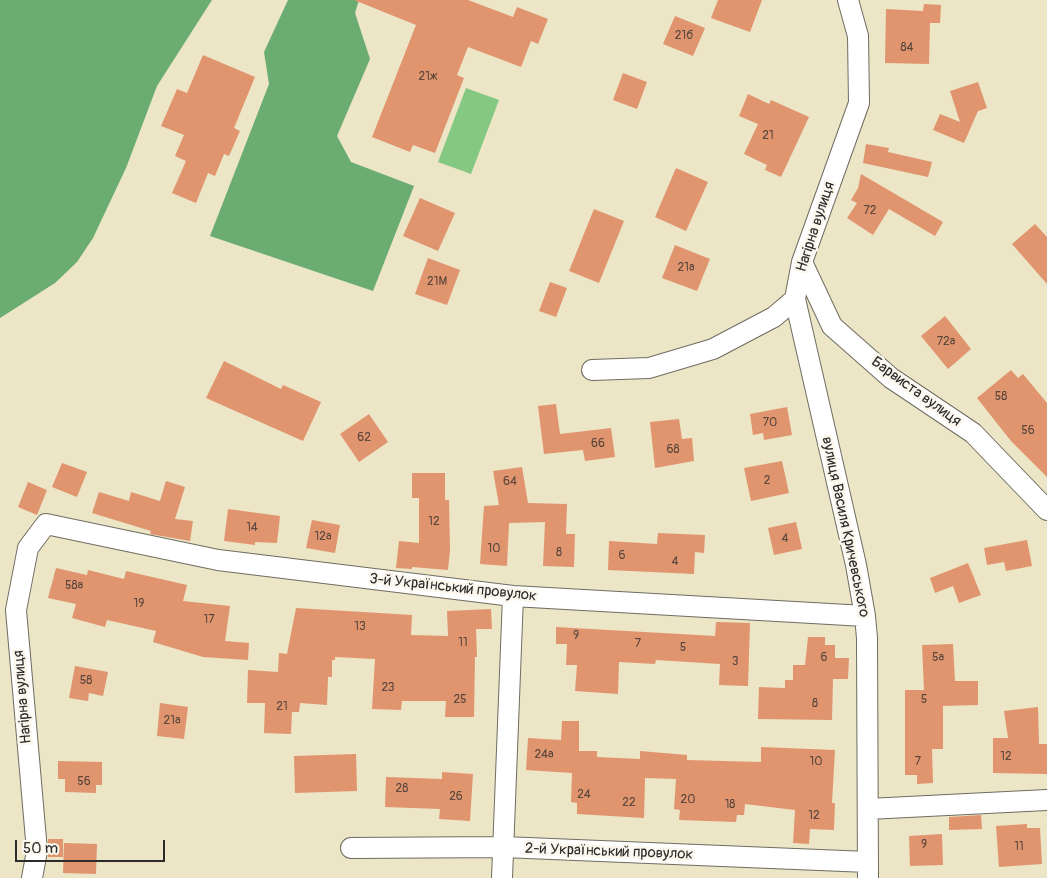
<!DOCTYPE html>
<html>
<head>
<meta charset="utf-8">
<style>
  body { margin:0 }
  #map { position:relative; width:1047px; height:878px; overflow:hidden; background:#ece5c6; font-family:Pangolin,sans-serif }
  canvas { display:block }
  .scale { position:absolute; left:15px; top:840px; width:150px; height:22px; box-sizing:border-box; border:2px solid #2b2b2b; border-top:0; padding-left:6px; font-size:15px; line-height:18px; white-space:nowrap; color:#2b2b2b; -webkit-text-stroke:4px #fbf7ec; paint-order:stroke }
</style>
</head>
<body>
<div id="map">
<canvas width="1047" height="878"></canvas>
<div class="scale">50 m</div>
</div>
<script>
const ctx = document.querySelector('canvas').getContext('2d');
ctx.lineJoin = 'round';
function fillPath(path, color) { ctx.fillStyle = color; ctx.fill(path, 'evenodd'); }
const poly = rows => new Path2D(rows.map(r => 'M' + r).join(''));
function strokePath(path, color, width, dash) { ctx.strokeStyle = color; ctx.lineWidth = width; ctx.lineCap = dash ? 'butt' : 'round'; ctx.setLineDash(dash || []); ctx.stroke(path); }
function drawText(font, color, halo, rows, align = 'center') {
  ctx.font = font + ' Pangolin,sans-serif'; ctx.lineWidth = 5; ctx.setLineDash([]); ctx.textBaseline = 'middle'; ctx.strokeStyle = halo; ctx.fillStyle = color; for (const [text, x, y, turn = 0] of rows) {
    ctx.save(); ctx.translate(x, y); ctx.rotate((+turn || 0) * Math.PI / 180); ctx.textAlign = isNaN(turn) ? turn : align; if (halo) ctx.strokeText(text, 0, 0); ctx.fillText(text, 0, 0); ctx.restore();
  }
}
const green = poly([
  [466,88,499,100,471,174,438,162]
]);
const forest = poly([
  [0,0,212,0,157,86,126,168,93,238,77,262,55,283,0,318],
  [288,0,359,0,355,13,370,59,337,136,351,162,414,186,373,291,210,236,269,84,264,52]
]);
const building = poly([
  [354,0,468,0,513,17,517,7,548,19,538,44,531,41,521,67,468,47,457,75,464,78,435,153,413,145,410,152,372,137,416,25],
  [718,0,762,0,750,32,711,18],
  [924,4,941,5,940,23,930,23,929,64,885,63,886,9,923,11],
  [675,16,705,28,693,56,663,44],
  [203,55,255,77,234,128,240,131,229,156,224,154,215,176,208,173,196,203,172,193,186,161,175,156,184,135,161,126,177,89,187,93],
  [623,73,647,82,637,109,613,100],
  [978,82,987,108,978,111,964,143,933,130,940,114,960,122,950,91],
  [748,94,769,104,771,100,809,117,781,177,765,170,767,165,744,154,758,124,739,116],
  [866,144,889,148,888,152,932,162,928,177,863,163],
  [676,168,708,182,686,231,655,217],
  [861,174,943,222,935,236,889,209,873,235,847,218,857,203,851,200,858,188],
  [420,198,455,213,438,251,403,236],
  [594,209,624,221,599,283,569,271],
  [1035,224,1047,237,1047,284,1012,244],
  [675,245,710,259,697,291,662,278],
  [428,258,460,270,447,305,415,294],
  [550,282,567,288,556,317,539,311],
  [945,316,971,349,948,369,921,336],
  [224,361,281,389,283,385,321,402,303,441,206,398],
  [1011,370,1018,378,1023,374,1047,403,1047,477,1011,441,977,398],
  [556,404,560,434,611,428,615,457,585,461,583,450,544,454,538,406],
  [787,407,792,435,764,440,763,433,753,435,750,414],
  [369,414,388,442,359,462,340,434],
  [679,419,682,439,692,438,694,461,655,468,650,422],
  [782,461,789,493,751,501,744,468],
  [62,463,87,472,77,497,52,487],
  [522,467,528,503,567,504,566,534,575,534,574,567,543,566,545,522,509,523,507,566,480,564,484,506,499,505,493,471],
  [412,473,445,473,445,500,449,500,450,550,448,570,412,567,412,569,396,568,399,541,419,543,419,498,412,498],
  [166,481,185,487,175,519,193,521,190,541,150,534,151,531,92,513,99,492,129,501,131,492,160,501],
  [28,482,47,490,37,515,18,507],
  [228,509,280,516,277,543,255,542,255,545,224,541],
  [312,520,340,525,335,553,306,548],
  [796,522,802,549,774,555,768,528],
  [658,533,705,535,704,553,695,552,694,574,608,570,609,541,657,544],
  [1027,540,1032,566,1006,571,1004,562,987,565,984,548],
  [968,563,981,595,959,603,953,586,935,593,930,578],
  [56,568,87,575,88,570,124,579,126,571,187,585,183,601,230,606,225,641,249,643,248,660,203,657,153,642,156,631,107,620,105,627,72,618,76,604,48,598],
  [296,608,412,615,411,635,448,636,447,611,491,609,492,629,476,629,477,657,475,657,474,717,445,717,446,701,402,701,401,710,372,709,375,659,335,657,335,660,332,660,332,677,328,677,327,705,300,703,299,712,292,712,291,734,264,733,265,703,247,703,248,670,278,672,279,653,287,654],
  [716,622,750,623,748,686,719,685,720,664,656,660,655,664,619,662,618,694,575,691,577,665,566,665,567,644,556,644,556,627,715,636],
  [808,637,825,637,825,645,835,645,835,658,849,658,848,679,833,679,832,720,758,719,759,687,785,688,785,680,793,680,793,665,805,665],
  [953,644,955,681,978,681,978,705,943,706,943,749,932,749,933,783,917,784,917,775,905,775,905,690,924,690,922,645],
  [75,666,108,672,103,696,89,693,88,701,69,698],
  [160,703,188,707,184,739,157,736],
  [1038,707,1039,744,1047,744,1047,774,993,773,993,738,1008,738,1004,711],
  [562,721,579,721,579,751,597,751,597,757,640,759,640,751,687,755,687,760,761,762,761,747,835,750,832,803,835,803,834,830,810,829,809,844,793,843,795,810,745,804,744,815,737,815,736,822,679,820,680,810,674,809,676,779,645,778,644,818,577,814,577,803,571,802,572,773,526,770,528,738,561,740],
  [356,754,357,791,295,793,294,756],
  [58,761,102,762,102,785,96,785,96,793,65,792,65,779,58,779],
  [442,772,473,774,470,821,439,819,440,809,385,807,386,777,442,779],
  [981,815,982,829,949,830,949,817],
  [1027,824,1027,828,1040,828,1042,864,999,867,996,826],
  [942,834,943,865,910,866,909,836],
  [48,839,63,839,63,857,48,857],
  [64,843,97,844,96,874,63,873]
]);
const minor = poly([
  [802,262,832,326,891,378,973,433,1047,510],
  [795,299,856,565,865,616,867,638,868,878],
  [592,370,649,368,713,349,774,317,795,299,802,262,859,103,858,36,848,0],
  [868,809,1047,800],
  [351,848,503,847,868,862],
  [32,878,37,851,16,610,28,548,46,524,218,560,513,596,865,616],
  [502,878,513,596]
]);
const numberNames = [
  ["21б",684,36],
  ["84",907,48],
  ["21ж",428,77],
  ["21",768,136],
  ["72",870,211],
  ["21а",686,268],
  ["21М",437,282],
  ["72а",946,342],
  ["58",1001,397],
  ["70",770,423],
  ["56",1028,431],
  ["62",364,438],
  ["66",598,444],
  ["68",673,450],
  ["2",767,481],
  ["64",510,482],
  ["12",434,522],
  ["14",252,528],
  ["12а",323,537],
  ["4",785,539],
  ["10",494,549],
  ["8",559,553],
  ["6",622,556],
  ["4",675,562],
  ["58а",74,586],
  ["19",139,604],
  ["17",209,620],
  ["13",360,627],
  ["9",576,636],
  ["11",463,643],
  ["7",638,644],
  ["5",683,648],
  ["6",824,658],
  ["5а",938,658],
  ["3",735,662],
  ["58",86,681],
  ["23",388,688],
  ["25",460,700],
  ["5",924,700],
  ["8",815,704],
  ["21",282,707],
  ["21а",172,721],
  ["24а",544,755],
  ["12",1006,757],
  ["10",816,762],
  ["7",918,762],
  ["56",84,782],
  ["28",402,789],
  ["24",584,795],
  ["26",456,797],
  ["20",688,800],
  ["22",629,803],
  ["18",730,805],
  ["12",814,816],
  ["9",924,845],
  ["11",1019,847]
];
const streetNames = [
  ["Нагірна вулиця",816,227,-72],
  ["Барвиста вулиця",916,392,36],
  ["вулиця Василя Кричевського",845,527,78],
  ["3-й Український провулок",453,588,6],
  ["Нагірна вулиця",23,697,-95],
  ["2-й Український провулок",609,852,2]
];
fillPath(green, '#84c882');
fillPath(forest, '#6bac70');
fillPath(building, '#e0956f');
strokePath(minor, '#6f6c61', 22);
strokePath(minor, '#fff', 20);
drawText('12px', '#58463c', null, numberNames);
drawText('15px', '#2b2b2b', '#fbf7ec', streetNames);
</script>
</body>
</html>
